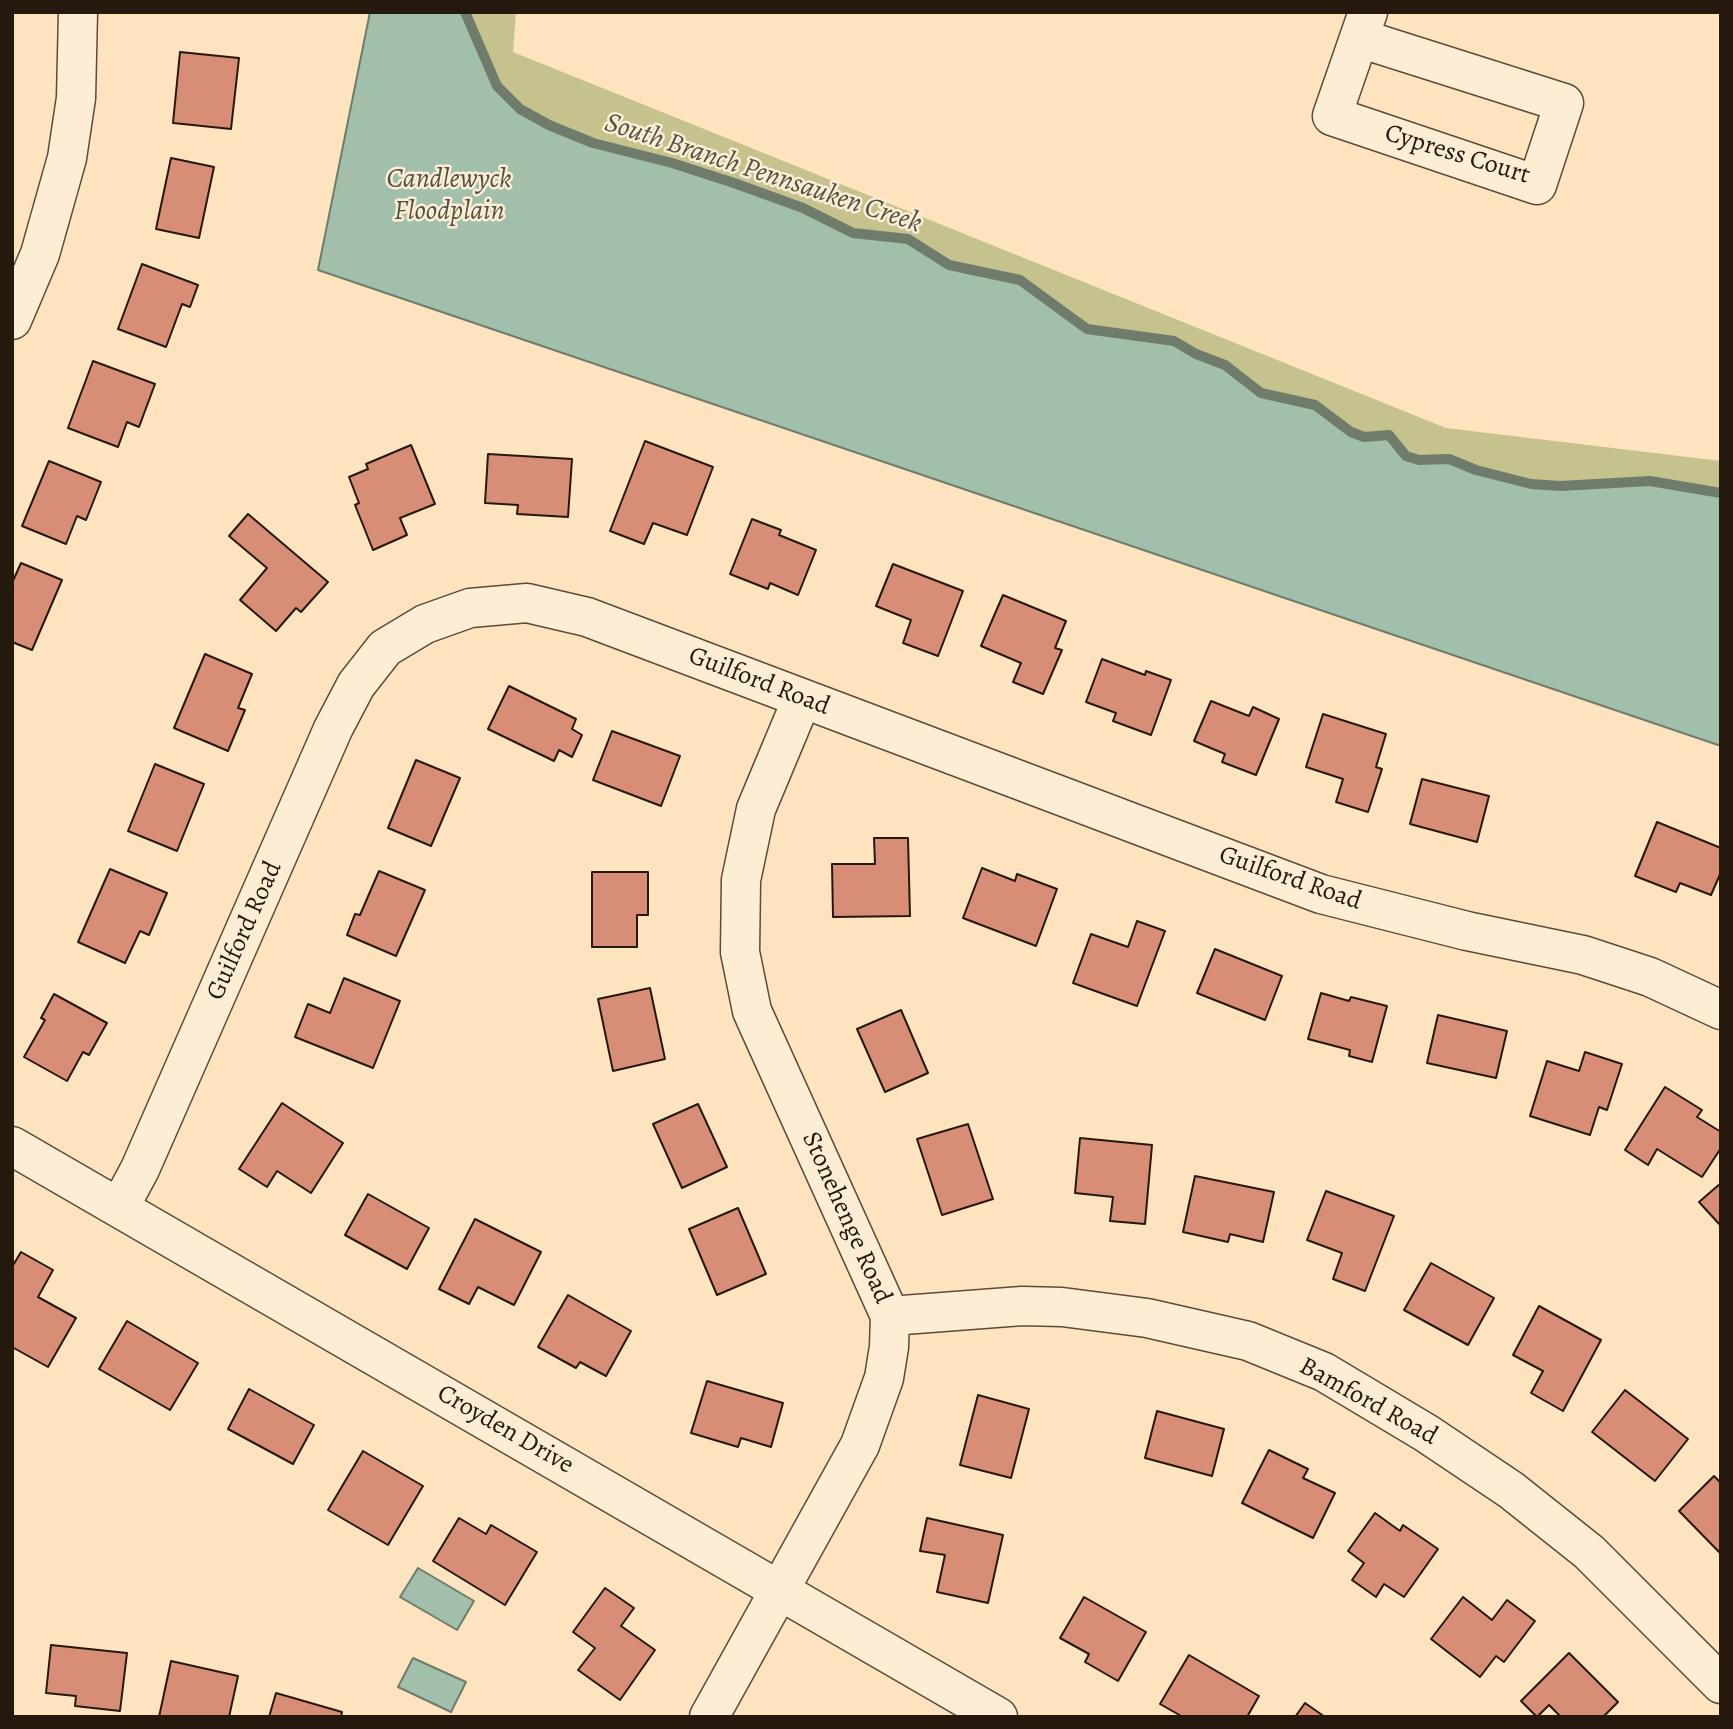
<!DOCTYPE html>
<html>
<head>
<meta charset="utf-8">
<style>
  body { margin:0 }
  #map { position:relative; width:1733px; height:1729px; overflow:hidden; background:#fee4be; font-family:Alegreya,serif }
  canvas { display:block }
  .frame { position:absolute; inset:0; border:14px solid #25180c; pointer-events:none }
</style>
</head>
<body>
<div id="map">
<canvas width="1733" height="1729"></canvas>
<div class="frame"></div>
</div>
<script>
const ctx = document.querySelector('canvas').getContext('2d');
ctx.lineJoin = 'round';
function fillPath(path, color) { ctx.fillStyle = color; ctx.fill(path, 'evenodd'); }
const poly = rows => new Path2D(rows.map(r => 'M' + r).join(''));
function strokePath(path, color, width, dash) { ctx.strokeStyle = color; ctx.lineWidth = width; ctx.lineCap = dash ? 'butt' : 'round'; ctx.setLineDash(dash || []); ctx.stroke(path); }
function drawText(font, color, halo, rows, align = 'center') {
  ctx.font = font + ' Alegreya,serif'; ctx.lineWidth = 5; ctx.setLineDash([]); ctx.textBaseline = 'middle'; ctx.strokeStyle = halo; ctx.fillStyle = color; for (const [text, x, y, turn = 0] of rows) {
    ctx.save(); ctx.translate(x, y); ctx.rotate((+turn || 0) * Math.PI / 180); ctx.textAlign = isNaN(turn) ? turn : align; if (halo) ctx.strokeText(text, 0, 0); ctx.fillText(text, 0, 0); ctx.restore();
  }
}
const green = poly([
  [465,12,516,12,513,52,1446,428,1721,461,1721,493,1650,481,1560,486,1531,484,1476,470,1449,459,1419,460,1406,456,1395,441,1383,434,1364,437,1351,432,1315,405,1261,393,1225,365,1162,339,1087,329,1020,280,949,265,924,248,893,236,853,233,803,208,734,183,672,163,593,143,549,125,520,109,497,86]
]);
const water = poly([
  [370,12,465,12,497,86,520,109,549,125,593,143,672,163,734,183,803,208,853,233,908,239,949,265,1020,280,1087,329,1174,341,1196,354,1225,365,1261,393,1315,405,1351,432,1364,437,1389,435,1406,456,1419,460,1449,459,1476,470,1531,484,1560,486,1650,481,1721,493,1721,746,318,270,370,12],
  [418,1568,474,1601,457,1630,400,1597,418,1568],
  [413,1658,466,1682,451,1712,398,1687,413,1658]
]);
const stream = poly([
  [465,12,497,86,520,109,549,125,593,143,672,163,734,183,803,208,853,233,908,239,949,265,1020,280,1087,329,1174,341,1196,354,1225,365,1261,393,1315,405,1351,432,1364,437,1389,435,1406,456,1419,460,1449,459,1476,470,1531,484,1560,486,1650,481,1721,493]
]);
const building = poly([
  [180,52,239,58,231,129,173,123,180,52],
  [171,158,214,167,199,238,156,229,171,158],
  [142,264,198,285,190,307,182,304,166,347,118,329,142,264],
  [93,361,155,384,139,427,127,422,118,447,68,428,93,361],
  [645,441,713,467,687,535,653,523,644,544,610,531,645,441],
  [411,445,435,504,400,518,407,535,373,550,355,505,359,503,349,477,368,469,366,464,411,445],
  [488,454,572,459,568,517,517,514,518,505,485,503,488,454],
  [49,461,101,482,86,520,77,516,66,544,22,526,49,461],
  [248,514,328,582,301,612,296,608,276,631,240,600,267,568,229,536,248,514],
  [752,519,781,530,779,535,816,550,798,595,770,583,768,589,730,574,752,519],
  [21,563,62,580,32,650,12,642,12,583,21,563],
  [893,564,963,591,938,656,903,643,911,620,876,606,893,564],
  [1003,595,1066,621,1055,648,1062,650,1043,694,1013,682,1021,663,981,646,1003,595],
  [205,654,252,674,238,708,245,710,228,751,174,728,205,654],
  [1102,659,1145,675,1146,671,1171,680,1151,735,1113,721,1116,713,1086,702,1102,659],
  [509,686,576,719,572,729,582,735,572,757,559,750,554,761,488,729,509,686],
  [1211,701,1249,716,1253,707,1279,719,1256,775,1222,762,1225,754,1194,741,1211,701],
  [1323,714,1386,734,1376,767,1382,769,1368,812,1336,802,1343,779,1306,767,1323,714],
  [612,731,680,756,661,806,593,780,612,731],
  [416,760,460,778,431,846,388,828,416,760],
  [155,764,204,784,177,851,128,831,155,764],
  [1422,779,1489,796,1477,842,1410,824,1422,779],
  [1657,822,1721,848,1721,872,1711,895,1680,883,1676,892,1635,876,1657,822],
  [874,838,908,838,910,916,833,917,832,864,875,864,874,838],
  [982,868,1015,881,1017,874,1057,889,1036,946,963,918,982,868],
  [110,869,167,893,149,935,140,931,125,963,78,942,110,869],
  [379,871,425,890,396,956,347,935,355,914,360,915,379,871],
  [592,872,648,872,648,915,637,915,637,947,592,947,592,872],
  [1137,921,1165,931,1137,1006,1073,983,1091,934,1128,947,1137,921],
  [1215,949,1282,976,1265,1020,1197,993,1215,949],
  [344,978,400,1001,373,1068,295,1037,308,1004,330,1013,344,978],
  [650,988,665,1059,613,1071,598,999,650,988],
  [1321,993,1349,1001,1351,997,1387,1006,1372,1062,1349,1056,1350,1050,1308,1039,1321,993],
  [54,994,107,1023,89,1055,83,1052,67,1081,24,1057,45,1020,41,1018,54,994],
  [901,1010,928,1073,885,1092,857,1029,901,1010],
  [1438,1015,1507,1031,1496,1078,1427,1063,1438,1015],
  [1585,1052,1622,1064,1607,1110,1599,1107,1590,1135,1530,1116,1547,1061,1579,1071,1585,1052],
  [1665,1087,1702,1110,1697,1117,1721,1132,1721,1148,1702,1177,1657,1149,1648,1165,1625,1150,1665,1087],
  [282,1103,343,1143,311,1193,277,1171,267,1187,239,1169,282,1103],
  [698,1104,727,1167,682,1188,653,1124,698,1104],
  [968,1124,993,1199,942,1215,917,1139,968,1124],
  [1080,1138,1152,1145,1145,1224,1110,1221,1113,1197,1075,1193,1080,1138],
  [1195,1176,1274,1192,1263,1242,1230,1234,1228,1242,1183,1232,1195,1176],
  [1721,1183,1721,1226,1699,1202,1721,1183],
  [1326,1191,1394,1216,1365,1291,1333,1279,1342,1253,1307,1240,1326,1191],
  [368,1194,429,1228,407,1269,345,1235,368,1194],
  [738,1208,766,1274,717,1295,689,1229,738,1208],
  [475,1219,541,1252,514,1305,478,1287,469,1304,439,1289,475,1219],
  [21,1252,53,1270,38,1297,76,1318,48,1367,12,1347,12,1267,21,1252],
  [1431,1263,1494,1298,1468,1345,1404,1310,1431,1263],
  [568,1295,631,1331,606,1376,580,1362,576,1368,538,1347,568,1295],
  [1539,1306,1601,1340,1563,1411,1531,1393,1543,1371,1513,1355,1539,1306],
  [127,1321,198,1363,170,1410,99,1369,127,1321],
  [707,1381,783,1403,771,1447,741,1438,738,1447,691,1433,707,1381],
  [249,1389,314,1425,293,1464,228,1429,249,1389],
  [1625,1390,1688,1439,1655,1481,1592,1432,1625,1390],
  [978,1395,1029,1409,1011,1478,960,1465,978,1395],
  [1157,1411,1224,1429,1212,1476,1145,1458,1157,1411],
  [1269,1450,1308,1469,1303,1478,1335,1493,1313,1538,1242,1503,1269,1450],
  [363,1451,423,1486,388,1545,328,1510,363,1451],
  [1714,1476,1721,1483,1721,1554,1679,1511,1714,1476],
  [1375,1513,1400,1531,1403,1525,1438,1549,1404,1597,1384,1584,1376,1597,1352,1580,1364,1563,1348,1551,1375,1513],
  [459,1518,486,1534,491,1525,537,1552,505,1605,433,1561,459,1518],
  [927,1518,1003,1535,988,1603,937,1592,945,1555,920,1551,927,1518],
  [605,1588,634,1608,621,1626,655,1650,620,1700,578,1670,595,1648,573,1632,605,1588],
  [1084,1597,1146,1632,1118,1681,1085,1662,1089,1654,1060,1638,1084,1597],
  [1463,1597,1492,1620,1507,1600,1535,1621,1504,1662,1496,1656,1480,1677,1431,1639,1463,1597],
  [51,1645,127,1653,120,1711,75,1706,76,1696,46,1693,51,1645],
  [1569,1653,1618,1702,1603,1717,1561,1717,1549,1705,1537,1717,1521,1701,1569,1653],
  [1189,1655,1259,1696,1247,1717,1183,1717,1160,1704,1189,1655],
  [171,1661,238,1676,229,1717,159,1717,171,1661],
  [276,1693,342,1712,341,1717,269,1717,276,1693],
  [1305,1703,1325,1717,1295,1717,1305,1703]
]);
const minor = poly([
  [1359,38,1564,103,1537,185,1332,116,1368,12],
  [12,320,40,254,67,158,76,98,78,12],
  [12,1146,998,1717],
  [119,1208,140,1169,333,729,356,685,385,648,425,624,470,608,527,603,587,617,1321,894,1467,931,1583,955,1650,977,1721,1010],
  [890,1316,1022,1306,1062,1307,1147,1318,1248,1341,1324,1372,1426,1433,1511,1490,1589,1552,1721,1684],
  [709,1717,860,1445,884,1378,889,1347,890,1316,752,1011,740,952,741,880,756,809,802,699]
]);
const streetNames = [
  ["Cypress Court",1457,155,17],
  ["Guilford Road",759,682,21],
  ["Guilford Road",1290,879,19],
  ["Guilford Road",245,931,-66],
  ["Stonehenge Road",846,1218,66],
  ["Bamford Road",1368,1402,29],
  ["Croyden Drive",505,1430,30]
];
const waterNames = [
  ["South Branch Pennsauken Creek",763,174,18],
  ["Candlewyck",449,180],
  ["Floodplain",449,212]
];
fillPath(green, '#c5c28e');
fillPath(water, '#a1bfab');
strokePath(water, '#6f7c6b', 2);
strokePath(stream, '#6f7c6b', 10);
fillPath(building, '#d88d76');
strokePath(building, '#25180c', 2);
strokePath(minor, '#5b4b38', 41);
strokePath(minor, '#feedd5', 38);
drawText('26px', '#25180c', '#feedd5', streetNames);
drawText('italic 28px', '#505244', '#feedd5', waterNames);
</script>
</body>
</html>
